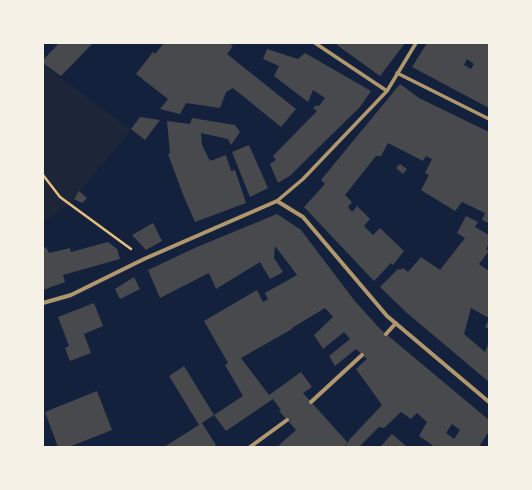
<!DOCTYPE html>
<html>
<head>
<meta charset="utf-8">
<style>
  body { margin:0 }
  #map { position:relative; width:532px; height:490px; overflow:hidden; background:#14213d; font-family:Lora,serif }
  canvas { display:block }
  .frame { position:absolute; inset:0; border:44px solid #f6f1e7; pointer-events:none }
</style>
</head>
<body>
<div id="map">
<canvas width="532" height="490"></canvas>
<div class="frame"></div>
</div>
<script>
const ctx = document.querySelector('canvas').getContext('2d');
ctx.lineJoin = 'round';
function fillPath(path, color) { ctx.fillStyle = color; ctx.fill(path, 'evenodd'); }
const poly = rows => new Path2D(rows.map(r => 'M' + r).join(''));
function strokePath(path, color, width, dash) { ctx.strokeStyle = color; ctx.lineWidth = width; ctx.lineCap = dash ? 'butt' : 'round'; ctx.setLineDash(dash || []); ctx.stroke(path); }
const green = poly([
  [43,64,131,130,70,204,43,222]
]);
const building = poly([
  [59,43,93,43,61,76,43,63,43,60],
  [164,43,228,43,233,46,227,54,296,109,281,127,233,88,226,92,220,108,186,103,180,114,160,109,168,99,136,74,153,52,155,54],
  [338,43,405,43,380,76,337,45],
  [427,43,489,43,489,108,412,67],
  [467,59,474,64,471,69,464,65],
  [267,49,298,59,305,53,371,91,360,107,315,151,291,175,278,183,270,164,276,160,273,156,317,111,313,108,317,105,319,106,325,98,313,90,308,102,274,76,279,66,263,59],
  [400,84,419,98,489,132,489,223,482,220,485,213,462,202,455,211,421,190,429,175,425,173,432,159,426,156,423,161,388,143,381,156,376,156,345,195,352,202,348,207,352,212,357,206,370,219,364,226,373,235,380,228,404,251,393,265,391,263,374,281,304,207,325,184,321,180],
  [140,117,160,120,145,140,131,129],
  [192,118,235,125,240,132,231,145,228,139,201,133,202,145,210,161,226,155,231,171,235,170,246,203,195,222,184,197,168,154,170,153,167,121,190,124],
  [249,145,268,188,250,197,232,152],
  [400,164,407,169,403,174,396,168],
  [79,191,87,198,82,203,74,199],
  [277,214,301,230,354,300,380,329,489,420,489,431,479,447,435,447,419,436,427,422,417,413,411,419,401,412,384,428,379,427,359,447,348,447,346,445,344,447,277,447,296,430,279,411,281,410,273,399,226,431,214,415,243,396,225,365,228,363,204,321,257,290,263,302,268,299,265,293,297,275,275,246,274,258,283,272,270,279,260,262,216,289,209,273,160,298,148,270,197,247],
  [325,308,333,317,314,335,323,349,344,332,350,339,329,356,335,366,356,349,367,359,356,369,382,405,349,440,348,443,303,393,312,387,301,372,269,395,241,358,292,329,292,328],
  [452,424,460,430,454,439,446,433],
  [466,216,478,222,475,227,489,235,489,244,486,249,489,251,479,264,489,271,489,318,471,308,464,334,485,352,489,342,489,382,407,313,380,287,398,269,400,270,403,268,408,272,421,257,440,270,465,238,457,233],
  [153,223,162,241,146,250,132,235],
  [108,242,117,249,120,259,63,275,65,282,43,290,43,248,46,247,49,253,70,248,71,252],
  [134,277,140,289,120,299,115,289],
  [94,303,103,326,84,334,91,353,70,361,65,348,69,346,58,317],
  [489,319,489,329,485,327],
  [184,366,214,415,202,423,216,445,213,447,164,447,199,425,169,376],
  [97,391,112,430,69,447,58,447,45,412],
  [392,434,407,447,380,447]
]);
const path = poly([
  [43,175,60,197,131,249]
]);
const pedestrian = poly([
  [315,43,387,91],
  [397,73,489,119],
  [277,201,303,179,387,91,416,43]
]);
const minor = poly([
  [43,303,71,295,144,259,277,201,303,217,387,316,489,402],
  [386,334,396,323],
  [311,402,362,355],
  [250,447,287,420]
]);
fillPath(green, '#1d2539');
fillPath(building, '#48494c');
strokePath(path, '#e5c07b', 2.5);
strokePath(pedestrian, '#b1986c', 3.5);
strokePath(minor, '#b1986c', 4);
</script>
</body>
</html>
